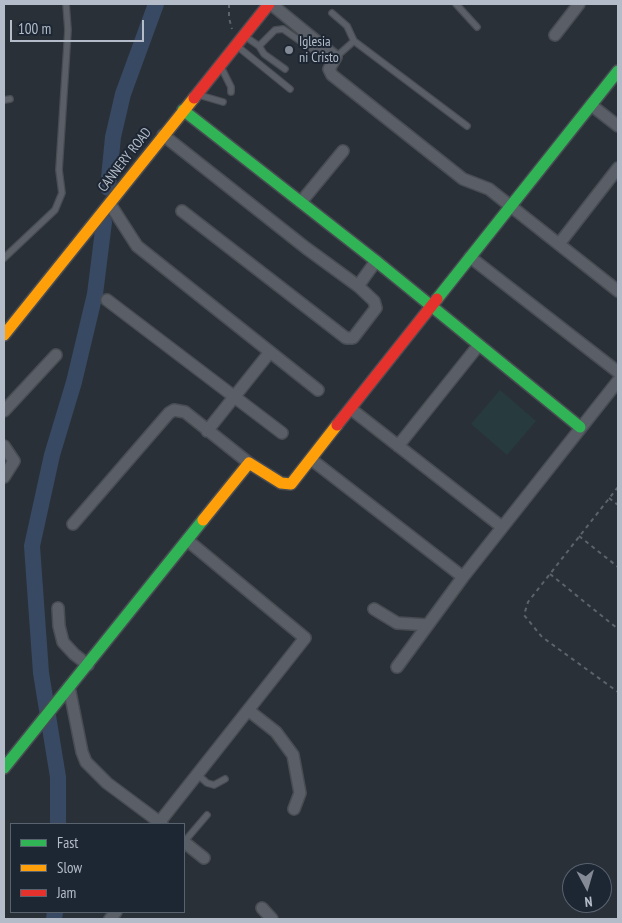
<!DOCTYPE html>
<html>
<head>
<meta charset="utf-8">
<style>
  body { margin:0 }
  #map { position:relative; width:622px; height:923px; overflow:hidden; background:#2a3038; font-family:"PT Sans Narrow",sans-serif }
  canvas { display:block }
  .frame { position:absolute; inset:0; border:5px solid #b4bcc9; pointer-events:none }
  .legend { position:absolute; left:10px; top:823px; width:175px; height:90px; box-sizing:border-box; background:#1d2633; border:1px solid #59626f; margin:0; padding:6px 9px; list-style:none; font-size:15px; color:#b4bcc9 }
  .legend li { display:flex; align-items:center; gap:10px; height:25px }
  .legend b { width:25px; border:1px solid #59626f }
  .north { position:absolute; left:562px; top:863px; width:50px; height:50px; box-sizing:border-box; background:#1d2633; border:1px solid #59626f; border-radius:50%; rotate:174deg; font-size:14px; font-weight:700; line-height:20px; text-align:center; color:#b4bcc9 }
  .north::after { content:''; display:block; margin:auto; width:18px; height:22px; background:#848b96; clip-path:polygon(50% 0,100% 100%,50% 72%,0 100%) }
  .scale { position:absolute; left:10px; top:20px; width:134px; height:22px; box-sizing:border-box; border:2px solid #b4bcc9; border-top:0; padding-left:6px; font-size:15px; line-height:18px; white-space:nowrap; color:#b4bcc9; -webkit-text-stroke:4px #1d2633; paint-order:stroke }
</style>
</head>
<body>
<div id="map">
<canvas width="622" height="923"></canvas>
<div class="frame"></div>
<ul class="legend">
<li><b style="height:6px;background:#30b455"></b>Fast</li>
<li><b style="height:6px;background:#ff9f0a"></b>Slow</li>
<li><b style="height:6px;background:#e5322d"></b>Jam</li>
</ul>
<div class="north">N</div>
<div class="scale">100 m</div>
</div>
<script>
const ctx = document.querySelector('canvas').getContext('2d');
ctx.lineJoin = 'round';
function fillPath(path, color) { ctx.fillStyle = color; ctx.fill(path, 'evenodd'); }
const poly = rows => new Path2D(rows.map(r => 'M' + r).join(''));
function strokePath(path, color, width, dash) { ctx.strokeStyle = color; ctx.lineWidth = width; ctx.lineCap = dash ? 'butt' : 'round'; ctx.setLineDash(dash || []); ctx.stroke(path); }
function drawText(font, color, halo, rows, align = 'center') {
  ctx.font = font + ' "PT Sans Narrow",sans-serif'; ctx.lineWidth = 4; ctx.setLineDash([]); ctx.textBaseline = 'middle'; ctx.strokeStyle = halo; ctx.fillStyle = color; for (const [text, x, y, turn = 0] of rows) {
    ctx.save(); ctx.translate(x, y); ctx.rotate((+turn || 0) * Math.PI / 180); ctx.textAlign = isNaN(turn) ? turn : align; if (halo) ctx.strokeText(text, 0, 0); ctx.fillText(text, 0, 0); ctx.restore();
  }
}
const green = poly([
  [500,390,536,421,507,455,471,424]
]);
const river = poly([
  [108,188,113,137,123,94,156,4],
  [58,824,58,777,41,673,32,546,52,455,74,382,95,294,104,222],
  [54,919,55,912]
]);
const path = poly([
  [229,4,229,18,232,29],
  [618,487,528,602,524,615,542,637,618,692],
  [609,498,618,505],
  [579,536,618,567],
  [550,574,618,629]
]);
const lane = poly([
  [456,4,477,27],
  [332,13,347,26,354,41],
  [246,37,259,46,275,30,283,29,313,50,324,48],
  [237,46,290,89],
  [259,46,264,54,285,69],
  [336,57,354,41,467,126],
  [221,67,231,87,231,92],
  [199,95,223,102],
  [4,100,10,99],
  [4,258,55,210,62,193,59,170,68,30,66,4],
  [197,774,207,783,214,785,225,779],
  [184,842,207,815]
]);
const street = poly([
  [271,4,336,57,329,69,332,75,463,179,489,189,618,291],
  [555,35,579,4],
  [591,105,618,126],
  [163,135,306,248,358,286],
  [301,202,343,151],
  [110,204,137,246,318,390],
  [182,211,346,338,353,338,376,308,374,301,358,286,376,261],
  [559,244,618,168],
  [470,257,618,372],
  [107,300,282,433],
  [351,409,502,527],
  [4,411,56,355],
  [207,431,270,352],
  [4,446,14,461,4,477],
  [398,446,478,346],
  [312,460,463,577],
  [73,524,169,413,174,410,185,412,249,463],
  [58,608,59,626,63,642,74,654,88,665],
  [374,609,397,623,428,625],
  [397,667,463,577,618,381],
  [69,687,82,752,86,762,107,783,162,824],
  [248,710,276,732,293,755,300,793,294,809],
  [158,824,305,638,187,540],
  [184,842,204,858],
  [262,908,272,919],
  [110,919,116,912]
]);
const fast = poly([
  [183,110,376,261,580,427],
  [437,299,618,71],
  [4,768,203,520]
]);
const slow = poly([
  [4,335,194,98],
  [203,520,249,463,281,483,291,484,337,425]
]);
const jam = poly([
  [194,98,269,4],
  [337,425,437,299]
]);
const markers = [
  [289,50,5,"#848b96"]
];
const poiNames = [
  ["Iglesia",299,42],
  ["ni Cristo",299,58]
];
const streetNames = [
  ["CANNERY ROAD",125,160,-52]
];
fillPath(green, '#273a3e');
strokePath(river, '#384963', 16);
strokePath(lane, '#484c53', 8);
strokePath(street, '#484c53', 14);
strokePath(fast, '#484c53', 14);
strokePath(slow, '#484c53', 14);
strokePath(jam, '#484c53', 14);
strokePath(path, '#5d636a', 2, [4, 4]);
strokePath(lane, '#5a5e66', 5.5);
strokePath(street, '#5a5e66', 11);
strokePath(fast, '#30b455', 11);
strokePath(slow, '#ff9f0a', 11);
strokePath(jam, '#e5322d', 11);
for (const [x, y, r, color] of markers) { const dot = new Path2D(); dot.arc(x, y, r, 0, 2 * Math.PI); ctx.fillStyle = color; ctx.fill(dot); strokePath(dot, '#1d2633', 2); }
drawText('14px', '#b4bcc9', '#1d2633', poiNames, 'left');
drawText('14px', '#b4bcc9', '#1d2633', streetNames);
</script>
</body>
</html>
